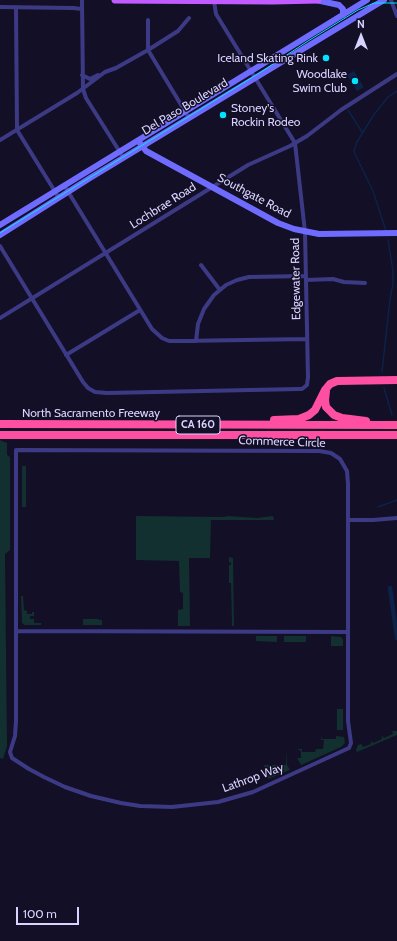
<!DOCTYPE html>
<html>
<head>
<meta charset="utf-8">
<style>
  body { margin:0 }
  #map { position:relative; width:397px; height:941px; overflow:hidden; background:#130f26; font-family:Cabin,sans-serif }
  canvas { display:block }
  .north { position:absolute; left:341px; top:16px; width:40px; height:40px; -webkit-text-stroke:3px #130f26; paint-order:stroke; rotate:0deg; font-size:11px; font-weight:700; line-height:16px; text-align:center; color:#d9d4ff }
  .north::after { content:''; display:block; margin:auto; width:14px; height:18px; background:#d9d4ff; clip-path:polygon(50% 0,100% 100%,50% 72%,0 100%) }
  .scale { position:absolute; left:16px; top:907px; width:63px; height:18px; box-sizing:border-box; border:2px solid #d9d4ff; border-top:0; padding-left:5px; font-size:12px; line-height:14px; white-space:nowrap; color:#d9d4ff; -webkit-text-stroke:3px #130f26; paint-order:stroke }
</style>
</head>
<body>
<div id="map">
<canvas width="397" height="941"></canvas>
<div class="north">N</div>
<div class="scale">100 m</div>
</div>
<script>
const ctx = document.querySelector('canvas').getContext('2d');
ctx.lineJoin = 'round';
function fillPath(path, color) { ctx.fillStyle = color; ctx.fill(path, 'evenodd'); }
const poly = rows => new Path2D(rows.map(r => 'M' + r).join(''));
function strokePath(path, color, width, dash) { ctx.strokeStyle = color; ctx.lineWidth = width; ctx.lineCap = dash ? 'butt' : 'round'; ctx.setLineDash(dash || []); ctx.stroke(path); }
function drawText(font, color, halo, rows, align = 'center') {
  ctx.font = font + ' Cabin,sans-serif'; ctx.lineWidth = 3; ctx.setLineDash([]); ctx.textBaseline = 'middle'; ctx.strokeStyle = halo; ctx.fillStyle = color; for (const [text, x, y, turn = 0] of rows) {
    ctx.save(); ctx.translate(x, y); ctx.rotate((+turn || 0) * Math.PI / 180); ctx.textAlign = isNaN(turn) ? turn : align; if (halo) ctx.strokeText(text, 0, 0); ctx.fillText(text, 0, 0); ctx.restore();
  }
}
const green = poly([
  [0,440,7,443,7,455,10,457,10,550,5,554,7,746,3,759,0,758],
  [22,466,26,466,26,507,22,507],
  [136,516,224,517,228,516,257,518,273,516,274,520,211,520,210,558,189,558,190,626,178,626,178,610,183,609,183,593,180,592,179,561,136,560],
  [229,557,233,558,234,626,232,626,231,583,229,583,229,565,231,565,231,563,229,562],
  [21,596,23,596,24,610,27,611,27,614,32,614,32,612,34,612,34,616,30,616,30,619,34,619,34,623,41,623,41,625,25,625,22,623],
  [83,619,99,619,99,620,102,620,102,625,83,625],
  [256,636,277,636,277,642,256,641],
  [284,636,306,636,306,642,284,642],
  [331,636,341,637,343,640,343,646,331,646],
  [337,709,343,709,343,730,337,730],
  [392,731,397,731,397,735,357,752,356,750,358,745,361,744,363,747,371,744,371,741,373,743,382,739,382,736,384,738,393,734],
  [321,736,322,739,336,739,336,736,344,737,345,743,341,747,301,765,297,758,301,758,301,751,297,749,302,749,302,752,315,752,316,749,323,749,324,740,321,740],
  [286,749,287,765,290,770,268,779,264,765,286,765]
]);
const water = poly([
  [354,71,364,87,357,91,347,75]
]);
const stream = poly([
  [348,110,362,132],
  [386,231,373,191,355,154,354,150,357,142,373,116,388,97,397,91],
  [382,372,390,299,393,284,393,271,388,240],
  [384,388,392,415],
  [378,507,397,500]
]);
const canal = poly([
  [390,588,397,638]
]);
const street = poly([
  [82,0,83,89,86,98,123,157],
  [391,0,397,16],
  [0,7,73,8,82,9],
  [16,7,17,130,59,198],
  [148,20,148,50,189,118],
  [82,75,90,79,98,75],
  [0,140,77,93,105,72,116,68,148,50,178,31,189,18],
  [64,185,152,329,162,338,169,341,180,341,307,339],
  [0,246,83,382,88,388,95,392,107,393,299,389,302,389,307,385,308,377,305,232,295,143,216,14,214,1],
  [201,265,220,290],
  [306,280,333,279,344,282,365,283],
  [0,318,248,165,290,146,307,136,341,110,397,74],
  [196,341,198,324,204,309,214,295,226,285,237,280,249,277,306,276],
  [66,355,140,310],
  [16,450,319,451,331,453,340,459,347,471,348,484,348,721,351,743,349,748,253,792,218,802,172,807,140,806,121,803,91,796,65,787,44,777,29,769,12,758,10,752,15,736,16,721,16,450],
  [348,520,373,520,397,518],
  [16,631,348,632]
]);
const secondary = poly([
  [316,0,339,5,343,9,343,15],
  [140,143,146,151,278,223,294,229,319,234,397,233],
  [0,225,367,0],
  [0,235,90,178,384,0]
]);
const primary = poly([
  [115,0,273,1,318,0]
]);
const highway = poly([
  [326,391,325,400,326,407,334,415,342,418,366,421],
  [274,420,299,419,309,415,315,410,325,390,330,384,337,381,397,380],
  [0,424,397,425],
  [0,435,397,435]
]);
const tram = poly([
  [0,233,261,72,308,41,358,10,374,3,397,3]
]);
const markers = [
  [326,58,4,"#00e5ff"],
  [355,81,4,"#00e5ff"],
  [223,115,4,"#00e5ff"]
];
const shields = [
  [198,425,44]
];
const shieldNames = [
  ["CA 160",198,425]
];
const poiNames = [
  ["Iceland Skating Rink",318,58],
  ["Woodlake",347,74],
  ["Swim Club",347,88],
  ["Stoney's",231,108,"left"],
  ["Rockin Rodeo",231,122,"left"]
];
const streetNames = [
  ["Del Paso Boulevard",185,107,-31],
  ["Southgate Road",254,196,28],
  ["Lochbrae Road",163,206,-32],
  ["Edgewater Road",296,279,-91],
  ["North Sacramento Freeway",91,413],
  ["Commerce Circle",282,442,2],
  ["Lathrop Way",253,778,-20]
];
fillPath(green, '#12302f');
fillPath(water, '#0c2248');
strokePath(stream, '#0c2248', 1.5);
strokePath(canal, '#0c2248', 4.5);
strokePath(street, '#3d3a85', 4);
strokePath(secondary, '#6f6bff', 6);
strokePath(primary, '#c25bff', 7);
strokePath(highway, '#ff4fa3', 8);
strokePath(tram, '#00e5ff', 1);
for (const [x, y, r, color] of markers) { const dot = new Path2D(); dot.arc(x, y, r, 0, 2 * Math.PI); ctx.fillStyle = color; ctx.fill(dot); strokePath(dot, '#130f26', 1.5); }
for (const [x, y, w] of shields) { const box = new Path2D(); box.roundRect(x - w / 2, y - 9, w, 18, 3); ctx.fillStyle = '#130f26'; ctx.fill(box); strokePath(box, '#d9d4ff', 1); }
drawText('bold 11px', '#d9d4ff', null, shieldNames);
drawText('12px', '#d9d4ff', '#130f26', poiNames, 'right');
drawText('12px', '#d9d4ff', '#130f26', streetNames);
</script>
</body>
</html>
